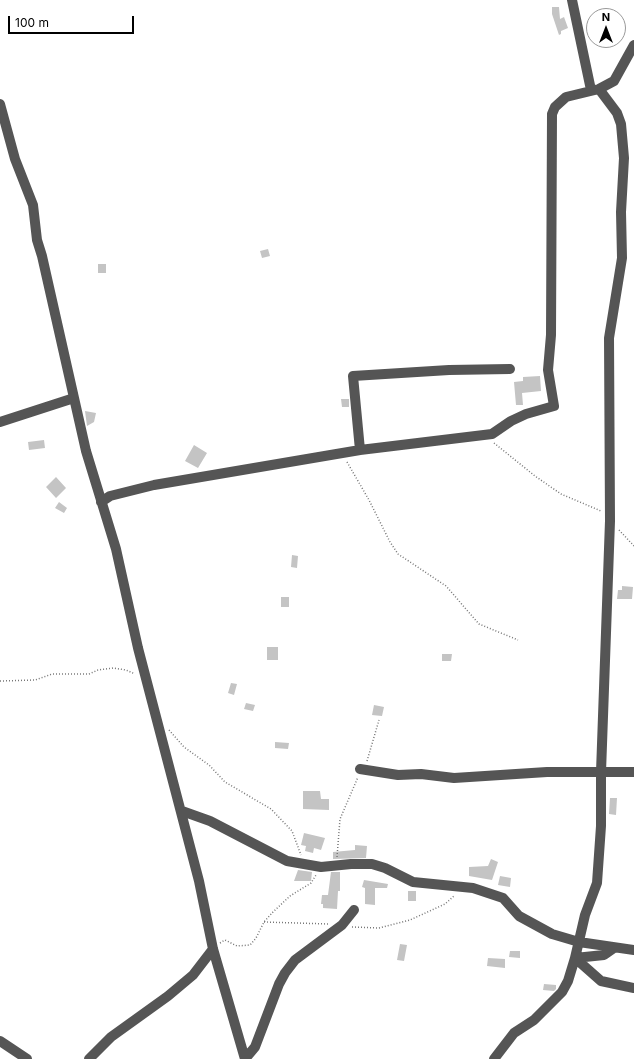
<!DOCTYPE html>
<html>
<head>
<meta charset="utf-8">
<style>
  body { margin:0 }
  #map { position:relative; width:634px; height:1059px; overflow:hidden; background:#fff; font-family:Inter,sans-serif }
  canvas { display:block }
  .north { position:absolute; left:586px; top:8px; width:40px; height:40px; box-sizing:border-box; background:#fff; border:1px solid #999; border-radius:50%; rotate:0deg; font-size:11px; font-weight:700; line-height:16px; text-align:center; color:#000 }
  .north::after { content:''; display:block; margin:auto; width:14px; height:18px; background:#000; clip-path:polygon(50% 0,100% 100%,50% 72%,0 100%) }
  .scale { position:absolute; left:8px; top:16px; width:126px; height:18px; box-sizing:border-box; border:2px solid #000; border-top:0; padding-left:5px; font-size:12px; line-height:14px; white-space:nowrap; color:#000; -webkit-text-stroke:3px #fff; paint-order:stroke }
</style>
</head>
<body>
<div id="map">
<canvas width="634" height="1059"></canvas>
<div class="north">N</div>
<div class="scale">100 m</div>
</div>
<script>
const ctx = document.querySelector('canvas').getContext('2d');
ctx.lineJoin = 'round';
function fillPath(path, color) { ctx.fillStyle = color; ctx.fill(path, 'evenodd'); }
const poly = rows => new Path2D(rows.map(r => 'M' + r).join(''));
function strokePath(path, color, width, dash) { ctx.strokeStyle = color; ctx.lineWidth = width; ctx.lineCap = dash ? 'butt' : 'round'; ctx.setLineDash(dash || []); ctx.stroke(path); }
const building = poly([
  [552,7,559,7,560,19,564,17,568,28,561,31,561,34,559,35,552,14],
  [268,249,270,256,262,258,260,251],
  [98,264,106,264,106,273,98,273],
  [540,376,541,391,522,393,523,405,516,405,514,382,523,381,523,377],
  [341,399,349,399,349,407,342,407],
  [85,411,96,413,94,422,87,426],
  [44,440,45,448,29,450,28,442],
  [194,445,207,453,198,468,185,461],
  [56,477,66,488,56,498,46,487],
  [59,502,67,508,64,513,55,508],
  [292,555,298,556,297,568,291,567],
  [622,586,633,587,632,599,617,599,618,590,622,590],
  [281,597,289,597,289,607,281,607],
  [267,647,278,647,278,660,267,660],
  [442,654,452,654,451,661,442,661],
  [231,683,237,684,234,695,228,693],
  [246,703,255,705,253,711,244,709],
  [374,705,384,707,382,716,372,715],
  [275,742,289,743,288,749,275,748],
  [303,791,320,791,321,799,329,799,329,810,303,809],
  [610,798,617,798,616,815,609,814],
  [304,833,325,838,321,850,314,848,313,853,305,851,306,846,301,845],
  [355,845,367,846,366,858,333,859,333,852,355,850],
  [491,859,498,862,492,880,469,876,469,867,488,866],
  [298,870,312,872,311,881,294,881],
  [331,872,340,872,340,891,338,891,337,909,323,908,323,904,321,904,322,895,328,895],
  [500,876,511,878,510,887,498,885],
  [364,880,388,884,387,888,375,888,375,905,365,904,365,888,362,887],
  [408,891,416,891,416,901,408,901],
  [400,944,407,945,404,961,397,960],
  [510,951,520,951,520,958,509,957],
  [488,958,505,959,505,968,487,966],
  [544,984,556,985,556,989,554,991,543,990]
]);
const path = poly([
  [494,443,535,476,561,494,601,511],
  [347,462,369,500,390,542,398,554,446,586,479,624,518,640],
  [619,530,634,546],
  [0,681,35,680,52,674,89,674,98,670,113,668,126,670,135,674],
  [169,730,184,747,209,765,225,782,271,809,292,831,301,855],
  [367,761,379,720],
  [337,857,340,819,358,777],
  [264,922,328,924],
  [352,927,379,928,410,920,445,904,454,896],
  [220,943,225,940,237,946,250,945,256,938,264,922,273,912,290,896,311,883,316,875]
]);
const minor = poly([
  [572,0,591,90],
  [599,89,617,113,621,124,624,158,621,212,622,258,609,338,610,521,601,772,601,826,597,883,585,915,575,958,601,981,634,988],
  [0,104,15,159,33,205,37,240,42,256,86,451,116,549,138,648,199,881,213,949,245,1059],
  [0,422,74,398],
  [360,450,353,376,449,370,510,369],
  [101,502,110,496,154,485,360,450,492,434,511,421,526,414,554,406,548,370,551,335,552,114,555,107,566,97,599,89,614,81,634,45],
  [360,769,398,775,421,774,454,778,547,772,634,772],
  [182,811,210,821,287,861,321,867,351,864,372,864,385,868,413,882,473,888,503,898,519,916,552,934,579,942,634,950],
  [0,1041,27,1059],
  [89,1059,111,1037,168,996,193,975,213,949],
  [245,1059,255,1047,279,984,285,973,295,960,342,925,354,910],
  [494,1059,514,1033,534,1020,562,992,568,981,575,958,604,955,614,948]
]);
fillPath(building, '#c4c4c4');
strokePath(path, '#777', 1.5, [1, 2]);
strokePath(minor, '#555', 10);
</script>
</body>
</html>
